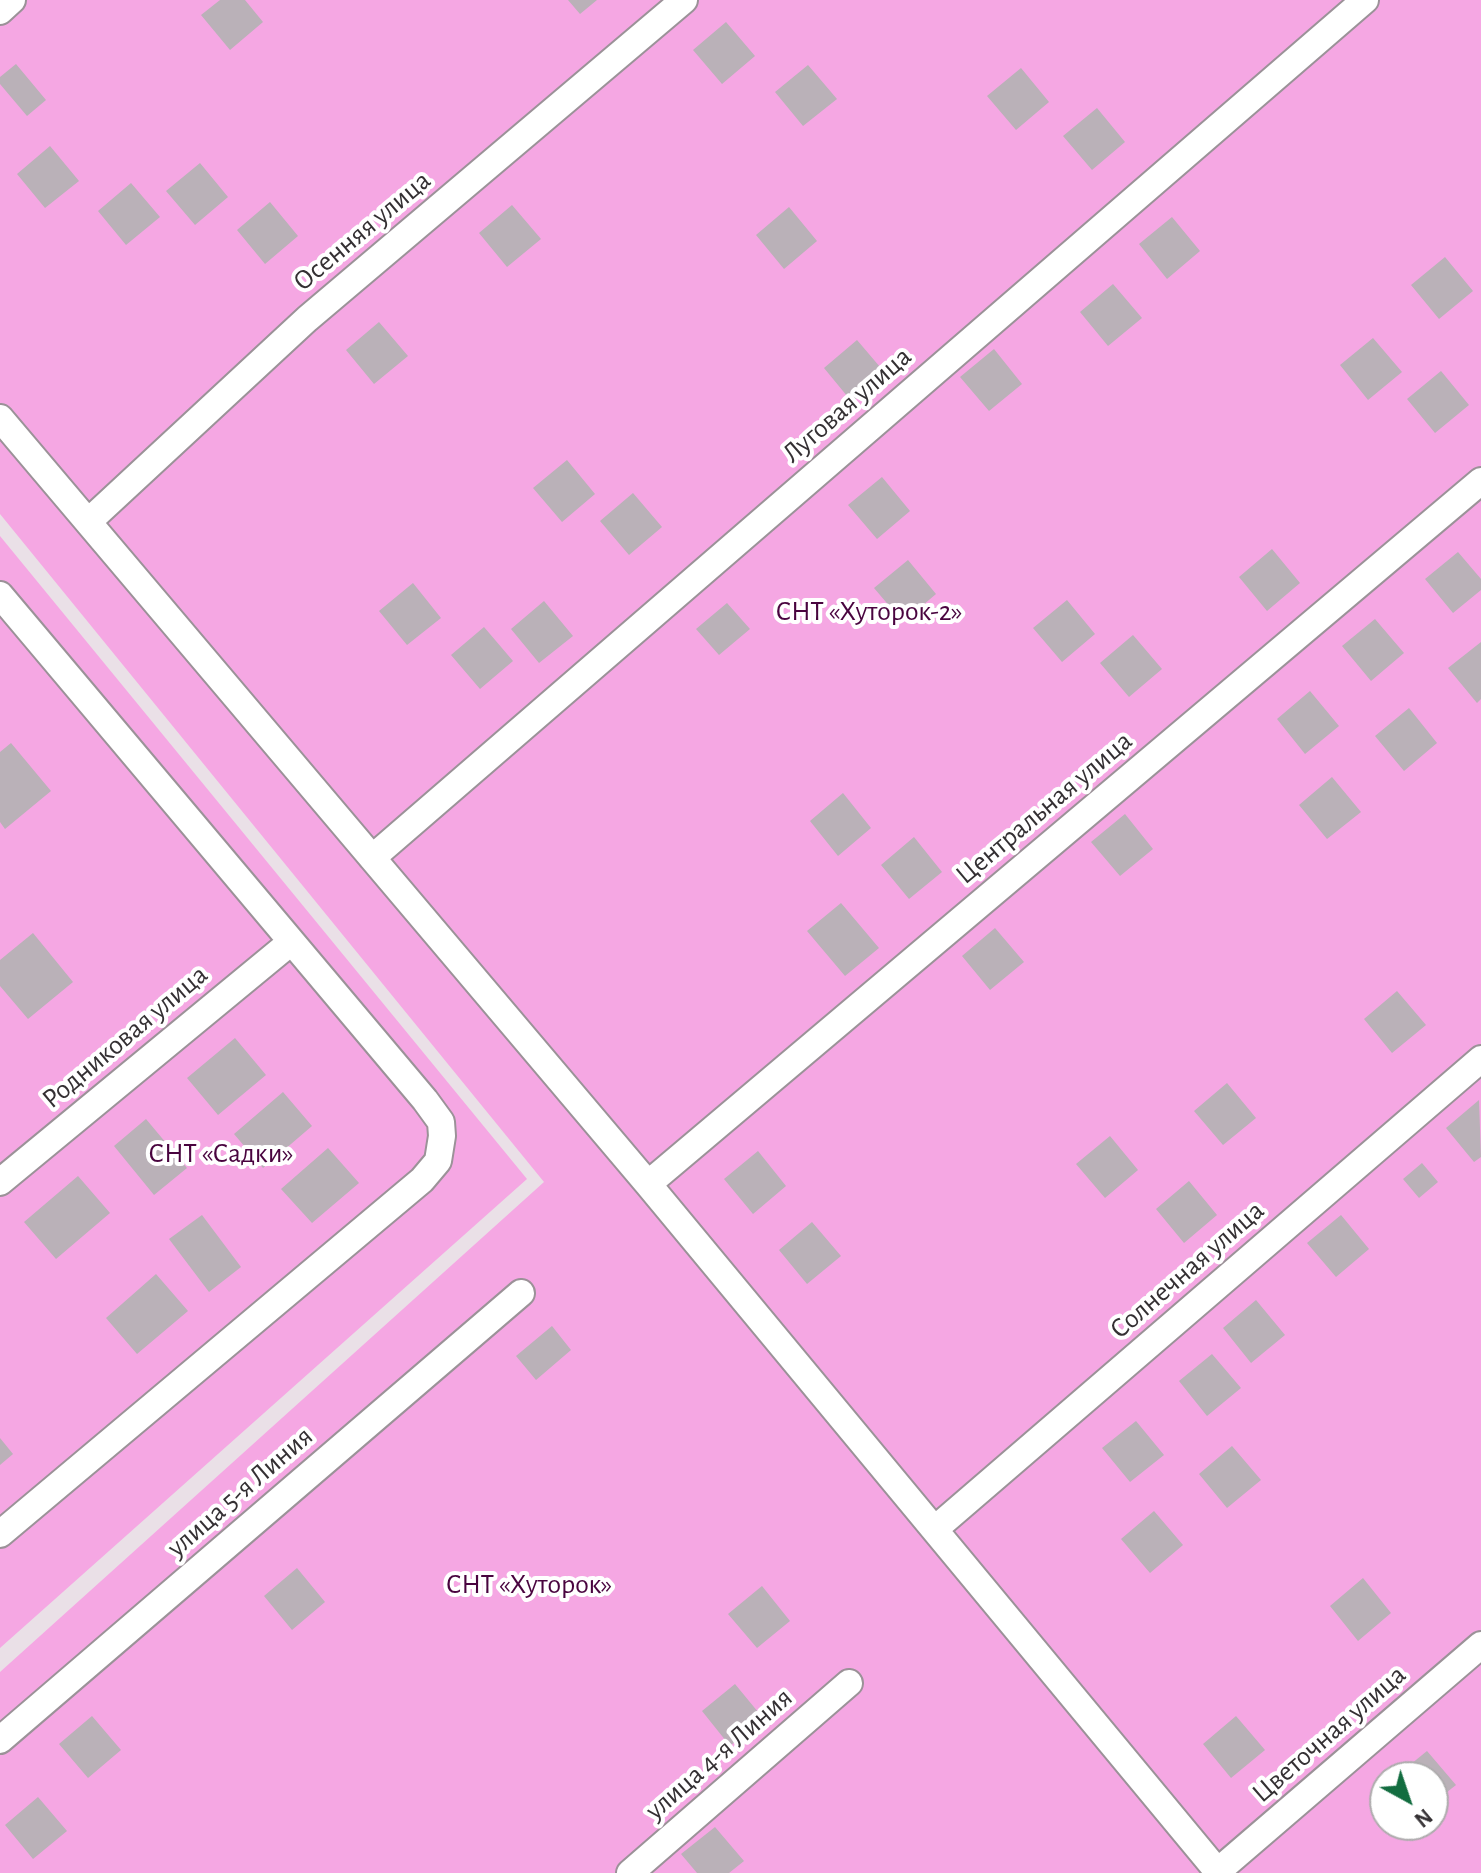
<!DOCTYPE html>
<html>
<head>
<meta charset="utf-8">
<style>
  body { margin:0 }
  #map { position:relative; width:1481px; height:1873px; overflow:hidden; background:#eae0e7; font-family:"Alegreya Sans",sans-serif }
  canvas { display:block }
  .north { position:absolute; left:1369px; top:1761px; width:80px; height:80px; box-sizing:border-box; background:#fff; border:2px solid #aeacad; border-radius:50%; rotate:140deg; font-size:22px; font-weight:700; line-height:32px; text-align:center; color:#343033 }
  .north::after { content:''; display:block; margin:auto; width:28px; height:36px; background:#136d40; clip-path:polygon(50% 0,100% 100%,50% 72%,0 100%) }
</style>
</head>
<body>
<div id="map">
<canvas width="1481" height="1873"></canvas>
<div class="north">N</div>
</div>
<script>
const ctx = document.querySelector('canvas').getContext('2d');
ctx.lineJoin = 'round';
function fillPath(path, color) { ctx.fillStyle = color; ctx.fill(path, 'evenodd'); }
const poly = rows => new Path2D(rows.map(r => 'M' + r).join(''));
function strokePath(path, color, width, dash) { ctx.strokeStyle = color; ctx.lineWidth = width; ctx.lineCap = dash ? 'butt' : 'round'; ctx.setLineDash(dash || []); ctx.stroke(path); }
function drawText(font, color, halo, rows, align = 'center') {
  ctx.font = font + ' "Alegreya Sans",sans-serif'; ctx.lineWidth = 8; ctx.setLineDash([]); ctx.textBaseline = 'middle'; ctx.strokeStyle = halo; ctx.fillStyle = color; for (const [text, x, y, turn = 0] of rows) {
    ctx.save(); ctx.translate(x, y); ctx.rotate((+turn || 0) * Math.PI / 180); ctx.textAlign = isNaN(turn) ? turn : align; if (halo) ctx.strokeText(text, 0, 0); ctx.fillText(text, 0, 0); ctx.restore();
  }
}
const green = poly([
  [0,0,1481,0,1481,1873,0,1873,0,1672,544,1182,0,514],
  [1385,1777,1433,1777,1433,1825,1385,1825],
  [0,536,527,1179,0,1648]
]);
const building = poly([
  [220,0,245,0,263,22,230,50,201,15],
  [568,0,597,0,580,14],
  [726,22,755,56,722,84,693,50],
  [16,64,46,100,27,116,0,84,0,77],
  [808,65,837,99,803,126,775,92],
  [1021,68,1049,102,1016,130,987,96],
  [1097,108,1125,142,1092,170,1063,136],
  [50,146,79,181,45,208,17,174],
  [200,163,228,197,195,225,166,191],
  [131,183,160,217,126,245,98,211],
  [270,202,298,236,265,264,237,230],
  [512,205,541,239,507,267,479,233],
  [789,207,817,241,784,269,756,235],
  [1172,217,1200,251,1167,279,1139,244],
  [1445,257,1473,291,1439,319,1411,285],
  [1113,284,1142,318,1108,346,1080,312],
  [379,322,408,356,374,384,346,350],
  [1373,338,1402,372,1368,400,1340,365],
  [857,340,886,374,852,402,824,368],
  [994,349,1022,384,989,411,960,377],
  [1441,371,1469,405,1435,433,1407,399],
  [567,460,595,494,562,522,533,488],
  [882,477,910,511,877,539,848,505],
  [633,493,662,527,629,555,600,521],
  [1272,549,1300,583,1267,611,1239,577],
  [1458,552,1481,579,1481,590,1453,613,1425,579],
  [908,560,936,594,903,622,874,588],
  [413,583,441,618,407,645,379,611],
  [1067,600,1095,634,1062,662,1033,628],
  [544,601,573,636,539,663,511,629],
  [727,603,750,629,719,655,696,629],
  [1375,619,1404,653,1371,681,1342,646],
  [484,627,513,661,480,689,451,655],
  [1133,635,1162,669,1129,697,1100,663],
  [1481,642,1481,699,1477,703,1448,668],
  [1310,691,1339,726,1305,754,1277,719],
  [1409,708,1437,743,1404,771,1375,736],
  [11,743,51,791,5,829,0,822,0,752],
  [1332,777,1361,812,1327,839,1299,805],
  [843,793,871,828,838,856,810,821],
  [1125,814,1153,849,1120,876,1091,842],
  [914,837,942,872,909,899,881,865],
  [841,903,879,948,845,976,807,931],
  [995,928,1024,962,990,990,962,956],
  [33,933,73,982,28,1019,0,986,0,960],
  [1397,991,1426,1025,1392,1053,1364,1019],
  [235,1038,266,1075,218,1115,187,1078],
  [1227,1083,1256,1118,1223,1145,1194,1111],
  [283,1092,312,1126,263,1168,234,1134],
  [1479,1100,1481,1157,1474,1162,1446,1128],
  [146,1119,187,1168,154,1195,114,1146],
  [1110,1136,1138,1170,1105,1198,1076,1164],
  [328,1148,359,1183,312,1223,281,1189],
  [758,1151,786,1186,753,1214,724,1179],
  [1422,1163,1438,1182,1419,1198,1403,1179],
  [78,1176,110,1213,56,1259,24,1222],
  [1189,1181,1217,1215,1184,1243,1156,1209],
  [202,1215,241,1267,209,1292,169,1239],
  [1341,1215,1369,1249,1336,1277,1307,1243],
  [812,1222,841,1256,807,1284,779,1250],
  [156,1274,188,1311,137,1354,106,1318],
  [1256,1300,1285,1335,1251,1363,1223,1328],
  [552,1326,571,1350,536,1380,516,1356],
  [1212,1354,1241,1388,1207,1416,1179,1381],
  [1136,1421,1164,1455,1130,1482,1102,1448],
  [0,1438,13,1454,0,1465],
  [1232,1446,1261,1480,1227,1508,1199,1474],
  [1154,1511,1183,1545,1150,1573,1121,1539],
  [297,1568,325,1602,292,1630,264,1596],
  [1363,1578,1391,1613,1358,1641,1330,1606],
  [762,1586,790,1621,757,1648,728,1614],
  [735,1684,763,1718,730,1746,702,1711],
  [92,1716,121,1750,88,1778,59,1744],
  [1236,1716,1265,1750,1231,1778,1203,1744],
  [1427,1751,1456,1785,1433,1803,1433,1777,1395,1777],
  [38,1797,67,1831,33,1859,5,1825],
  [715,1827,744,1861,729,1873,697,1873,681,1854]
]);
const street = poly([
  [0,11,12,0],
  [0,418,648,1184,1219,1873],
  [89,521,307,319,684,0],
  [0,595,425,1100,441,1122,442,1136,438,1161,422,1180,0,1534],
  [372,858,1365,0],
  [0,1182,291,942],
  [648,1184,1481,481],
  [935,1529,1481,1059],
  [0,1740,521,1293],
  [1218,1871,1481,1645],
  [630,1873,849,1683]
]);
const streetNames = [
  ["Осенняя улица",362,231,-40],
  ["Луговая улица",847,405,-41],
  ["Центральная улица",1044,808,-40],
  ["Родниковая улица",125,1037,-40],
  ["Солнечная улица",1187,1270,-41],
  ["улица 5-я Линия",240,1492,-41],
  ["Цветочная улица",1329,1734,-41],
  ["улица 4-я Линия",719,1754,-41]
];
const parkNames = [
  ["СНТ «Хуторок-2»",869,612],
  ["СНТ «Садки»",221,1154],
  ["СНТ «Хуторок»",529,1585]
];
fillPath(green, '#f5a7e3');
fillPath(building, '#bab1b8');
strokePath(street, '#9b9298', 30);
strokePath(street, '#fff', 26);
drawText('28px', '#343033', '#fff', streetNames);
drawText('28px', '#49043f', '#fff', parkNames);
</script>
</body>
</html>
